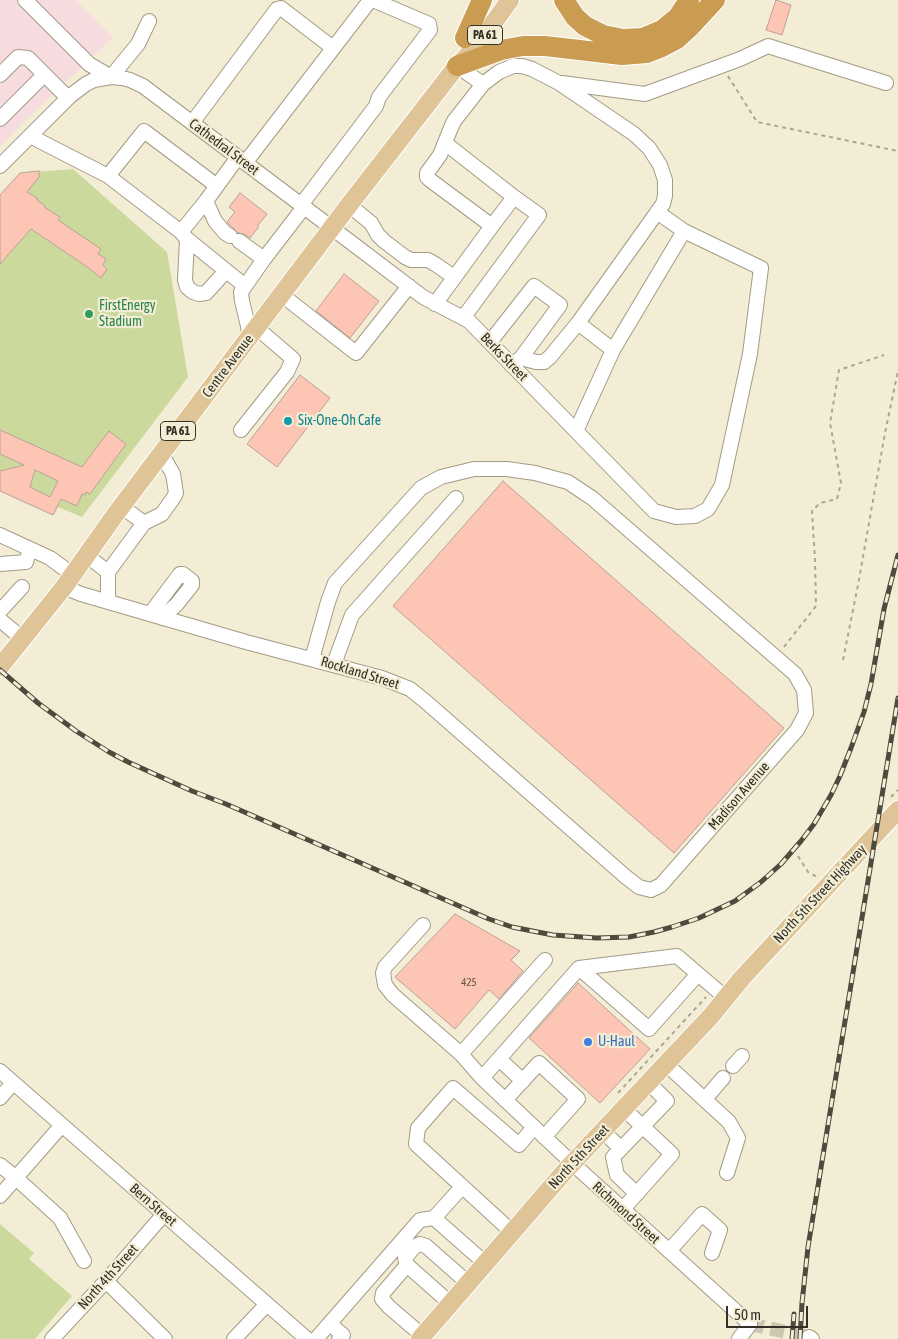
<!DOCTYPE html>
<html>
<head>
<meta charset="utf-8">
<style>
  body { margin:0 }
  #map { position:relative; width:898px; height:1339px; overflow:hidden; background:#f4edd5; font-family:"Asap Condensed",sans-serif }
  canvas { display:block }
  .scale { position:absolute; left:726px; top:1306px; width:82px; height:22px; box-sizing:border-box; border:2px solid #333127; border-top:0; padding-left:6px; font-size:15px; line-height:18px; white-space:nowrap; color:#333127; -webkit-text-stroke:4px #f4edd5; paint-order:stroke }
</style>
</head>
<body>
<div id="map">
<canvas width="898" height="1339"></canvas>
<div class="scale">50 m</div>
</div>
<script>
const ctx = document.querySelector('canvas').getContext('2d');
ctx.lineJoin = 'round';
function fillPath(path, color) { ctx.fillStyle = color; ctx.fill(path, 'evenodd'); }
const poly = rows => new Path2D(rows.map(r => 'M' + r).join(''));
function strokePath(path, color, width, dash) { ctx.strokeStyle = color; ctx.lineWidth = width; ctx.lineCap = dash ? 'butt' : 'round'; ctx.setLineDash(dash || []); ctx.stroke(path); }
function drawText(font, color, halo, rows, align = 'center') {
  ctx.font = font + ' "Asap Condensed",sans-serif'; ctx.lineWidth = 4.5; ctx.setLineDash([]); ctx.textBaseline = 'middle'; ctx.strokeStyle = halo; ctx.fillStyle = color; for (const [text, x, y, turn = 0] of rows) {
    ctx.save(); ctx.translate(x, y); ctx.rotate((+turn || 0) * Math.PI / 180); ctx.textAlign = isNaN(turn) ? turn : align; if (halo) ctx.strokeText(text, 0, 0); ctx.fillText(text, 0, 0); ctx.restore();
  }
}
const industrial = poly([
  [0,0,76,0,113,38,22,123,0,147]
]);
const green = poly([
  [73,169,167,252,188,377,82,517,58,507,53,515,0,491,0,195,20,173],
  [0,1224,34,1253,29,1259,72,1296,35,1339,0,1339]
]);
const building = poly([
  [776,0,791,5,782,35,766,30,776,0],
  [39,171,39,177,27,192,37,198,37,200,45,206,44,207,60,217,58,220,101,249,98,254,106,259,103,265,107,269,101,278,86,266,31,229,0,264,0,195,20,173,39,171],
  [240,193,267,214,258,225,258,228,250,238,244,234,238,233,227,222,235,212,229,207,240,193],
  [344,274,379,301,350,338,316,311,344,274],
  [300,375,330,398,277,467,247,444,300,375],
  [0,430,82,467,109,431,126,444,90,494,86,492,85,495,82,494,77,506,61,499,53,515,0,491,0,471,24,465,0,454,0,430],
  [35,470,58,481,50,497,30,487,35,470],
  [503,481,784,728,674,853,393,606,503,481],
  [455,914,520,951,511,960,523,971,499,999,489,990,455,1029,395,977,455,914],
  [578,983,650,1049,600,1103,529,1038,578,983]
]);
const minorTunnel = poly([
  [750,1324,809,1337]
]);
const path = poly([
  [728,76,757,122,898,151],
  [784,647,816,606,815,560,812,511,820,503,837,499,841,483,830,423,839,370,884,355],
  [843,660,858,585,885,433,898,371],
  [891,797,898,790],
  [798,856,808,872,817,877],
  [618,1093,706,997]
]);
const minor = poly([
  [25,0,89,64,111,77],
  [457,66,483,84],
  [0,75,18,57,28,58,68,98],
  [111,77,138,44,149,21],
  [562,83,645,94,740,59,768,46,886,83],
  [0,119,44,75],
  [192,123,277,9,281,8,333,48],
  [30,136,108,176,181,232],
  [445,143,514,197,492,226,430,180,427,177,427,173,440,155,450,130,454,121,483,84,499,72,513,66,522,66,532,69,559,83,634,134,649,148,660,165,665,180,665,196,663,204,578,323,550,357,544,362,536,362,521,358,511,365],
  [238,157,206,201,181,232,187,239,245,286],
  [245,163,368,3,373,0,429,24,430,30,379,97,376,106,301,205],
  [0,166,70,96,86,84,94,80,111,77,122,78,130,80,143,86,332,228,423,297,469,321,576,431,654,511,676,517,695,516,708,509,722,485,750,354,761,268,684,231,613,350,576,431],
  [108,176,144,131,217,186],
  [206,201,215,221,225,233,230,236],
  [349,205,371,223,378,235,384,241,405,257,411,260,428,260,435,264,454,277],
  [657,212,684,231],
  [187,239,185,280,187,287,193,292,199,294,206,293,226,271],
  [239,241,264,259],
  [282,295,356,353,409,286],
  [435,304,492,226],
  [463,318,539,215,514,197],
  [578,323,613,350],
  [247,341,249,334,248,326,242,301,241,292,264,259,304,207],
  [490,342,534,286,560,305,521,358],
  [241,430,287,372,293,359,257,328],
  [144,523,162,514,174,497,176,493,173,474,161,453],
  [0,535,50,558,73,575],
  [86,555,108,572,108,602],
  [0,564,26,562,30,549],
  [108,572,144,523,121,506],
  [64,587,81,594,246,642,382,678,410,689,425,701,626,877,639,887,651,890,661,885,797,730,806,713,804,690,795,674,592,498,568,482,535,473,507,469,474,469,441,477,421,488,335,583,328,602,312,659],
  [0,611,22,587],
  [150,614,180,574,183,574,192,581,192,585,177,604,162,618],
  [0,620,23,639],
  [334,664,352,615,456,498],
  [423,925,385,967,383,973,385,985,393,995,461,1054,482,1078,572,1163,750,1324,739,1339],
  [698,974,649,1029,579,968,677,956,726,998],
  [461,1054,545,960],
  [499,1059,523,1081],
  [666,1064,729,1122,738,1138,727,1173],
  [733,1066,742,1056],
  [0,1071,307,1339],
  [482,1078,579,968],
  [0,1098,13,1083],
  [705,1099,723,1078],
  [505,1100,539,1063,578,1099,544,1137],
  [603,1131,621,1149],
  [0,1165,16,1178,60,1218,84,1261],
  [462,1187,434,1218,485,1263],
  [637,1194,617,1175,613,1157,667,1101,649,1083],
  [0,1196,62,1125],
  [623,1209,672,1154,624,1109],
  [512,1232,416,1144,418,1128,453,1088,519,1145,534,1127],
  [669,1251,702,1214,720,1230,712,1253],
  [407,1265,383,1293,382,1299,389,1307,423,1336],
  [106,1281,165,1339],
  [451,1304,407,1265,405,1258,415,1246,420,1244,426,1246,468,1283],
  [330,1324,343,1335,339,1339],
  [809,1337,812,1339],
  [52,1339,106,1281,164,1214],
  [234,1339,267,1304],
  [316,1339,420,1220,434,1218]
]);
const major = poly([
  [0,667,64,587,115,515,349,205,457,66,476,47,510,0],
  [420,1339,565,1171,711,1016,742,978,898,810]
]);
const highway = poly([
  [564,0,575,17,585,26,603,35,623,39,643,38,662,30,678,17,689,0],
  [465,38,482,0],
  [457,66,501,50,523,46,545,46,622,55,647,53,662,47,677,39,689,28,715,0]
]);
const rail = poly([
  [0,670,38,703,76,731,109,752,128,762,192,791,226,804,489,919,512,927,553,935,597,938,629,937,654,932,672,927,699,918,735,901,761,882,781,864,801,841,814,824,831,795,840,776,851,748,864,712,871,684,884,609,898,555],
  [792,1339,794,1314],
  [800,1339,802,1303,808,1247,898,698]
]);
const markers = [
  [89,314,5,"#2e9e5b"],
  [288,421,5,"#0f9aa8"],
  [588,1042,5,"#3f7fe0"]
];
const numberNames = [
  ["425",469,983]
];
const shields = [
  [485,35,35],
  [178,431,35]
];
const shieldNames = [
  ["PA 61",485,35],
  ["PA 61",178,431]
];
const streetNames = [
  ["Cathedral Street",224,147,37],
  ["Berks Street",504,357,46],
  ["Centre Avenue",228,366,-53],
  ["Rockland Street",360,673,17],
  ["Madison Avenue",739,796,-49],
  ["North 5th Street Highway",820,894,-47],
  ["North 5th Street",579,1157,-47],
  ["Bern Street",153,1205,41],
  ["Richmond Street",626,1213,42],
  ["North 4th Street",108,1277,-48]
];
const leisureNames = [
  ["FirstEnergy",99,306],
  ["Stadium",99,322]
];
const cultureNames = [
  ["Six-One-Oh Cafe",298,421]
];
const shopNames = [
  ["U-Haul",598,1042]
];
fillPath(industrial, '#f6dcdf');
fillPath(green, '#cbd99d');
fillPath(building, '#fcc5b4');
strokePath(building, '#bba199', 1);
strokePath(minorTunnel, '#cdc7b2', 14, [14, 7]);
strokePath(minor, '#a29b85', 16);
strokePath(major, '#fff', 20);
strokePath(highway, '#fff', 22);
strokePath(path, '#aba693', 2, [4, 4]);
strokePath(minor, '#fff', 14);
strokePath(major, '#dfc497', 18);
strokePath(highway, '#ca9c51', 20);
strokePath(rail, '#4d4a3e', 5);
strokePath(rail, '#f4edd5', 3, [9]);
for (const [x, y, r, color] of markers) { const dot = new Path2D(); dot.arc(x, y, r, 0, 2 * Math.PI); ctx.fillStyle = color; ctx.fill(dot); strokePath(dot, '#f4edd5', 2); }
drawText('11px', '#65564a', null, numberNames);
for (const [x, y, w] of shields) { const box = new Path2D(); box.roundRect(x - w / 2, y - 9.5, w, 19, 4); ctx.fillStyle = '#f4edd5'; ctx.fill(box); strokePath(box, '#333127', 1); }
drawText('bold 12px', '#333127', null, shieldNames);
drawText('14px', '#333127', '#f4edd5', streetNames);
drawText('14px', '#27864d', '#f4edd5', leisureNames, 'left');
drawText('14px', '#0d838f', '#f4edd5', cultureNames, 'left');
drawText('14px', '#366cbe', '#f4edd5', shopNames, 'left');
</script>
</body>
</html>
